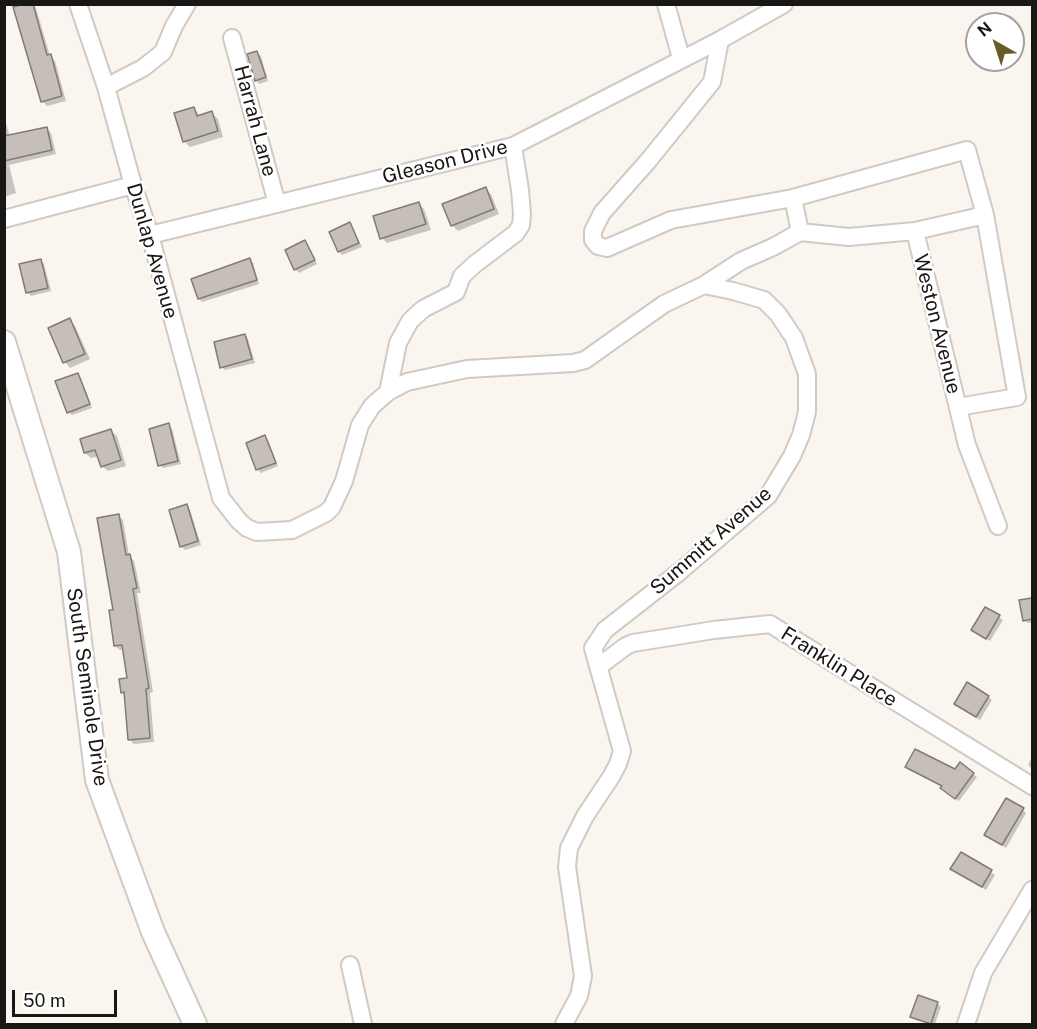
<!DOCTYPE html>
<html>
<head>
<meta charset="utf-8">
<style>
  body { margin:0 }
  #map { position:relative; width:1037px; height:1029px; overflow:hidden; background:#fbf5ef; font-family:"Public Sans",sans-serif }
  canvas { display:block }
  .frame { position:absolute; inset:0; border:6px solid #191714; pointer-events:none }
  .north { position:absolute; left:965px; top:12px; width:60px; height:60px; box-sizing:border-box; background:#fff; border:2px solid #a3a2a1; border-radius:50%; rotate:321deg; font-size:16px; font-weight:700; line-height:24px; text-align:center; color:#191714 }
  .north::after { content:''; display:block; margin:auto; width:21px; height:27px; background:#6a5b28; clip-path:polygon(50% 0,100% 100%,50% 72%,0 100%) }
  .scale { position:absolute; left:12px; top:990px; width:105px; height:27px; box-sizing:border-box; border:3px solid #191714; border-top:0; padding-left:8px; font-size:18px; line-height:21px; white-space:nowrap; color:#191714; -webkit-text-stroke:4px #fff; paint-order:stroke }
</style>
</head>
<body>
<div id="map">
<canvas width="1037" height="1029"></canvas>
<div class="frame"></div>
<div class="north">N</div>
<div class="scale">50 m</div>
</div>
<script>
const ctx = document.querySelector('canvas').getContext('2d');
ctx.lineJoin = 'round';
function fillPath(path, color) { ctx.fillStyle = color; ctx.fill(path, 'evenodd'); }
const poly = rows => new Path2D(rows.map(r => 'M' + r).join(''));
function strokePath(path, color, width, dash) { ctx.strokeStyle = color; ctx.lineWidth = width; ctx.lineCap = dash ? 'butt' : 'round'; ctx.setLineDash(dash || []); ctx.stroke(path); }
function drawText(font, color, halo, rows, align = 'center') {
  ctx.font = font + ' "Public Sans",sans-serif'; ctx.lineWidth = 5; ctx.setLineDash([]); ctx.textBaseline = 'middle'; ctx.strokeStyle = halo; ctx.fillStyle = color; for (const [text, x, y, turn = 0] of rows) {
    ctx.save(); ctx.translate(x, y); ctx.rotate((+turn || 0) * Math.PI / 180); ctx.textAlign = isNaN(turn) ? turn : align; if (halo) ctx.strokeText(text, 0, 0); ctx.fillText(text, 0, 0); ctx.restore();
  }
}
const shadow = poly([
  [33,4,36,8,50,56,55,61,66,101,47,106,42,101],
  [257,53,261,56,268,81,259,84,256,80],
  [194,108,200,116,212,113,218,119,223,137,190,147,184,141],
  [4,116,10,137,47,129,51,133,56,154,9,165,16,193,4,197],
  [485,189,491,194,499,214,458,231,452,225],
  [419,204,424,209,431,230,387,243,382,238],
  [350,224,362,247,342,255,339,251],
  [305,242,317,264,299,273,295,269],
  [250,260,253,263,259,284,202,302,199,299],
  [41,261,44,264,51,291,31,296,27,292],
  [70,320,75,326,90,359,70,368,65,362],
  [245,335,248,339,255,363,225,370,222,367],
  [77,374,81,378,92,408,72,415,69,412],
  [168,425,172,429,181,464,163,468,160,465],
  [111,431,117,436,126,466,108,471,102,466,99,456,91,458,85,453],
  [265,437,268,440,278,466,261,473,258,470,248,443],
  [186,506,190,510,201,545,185,550,181,546],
  [118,516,123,520,129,555,134,561,141,593,137,593,153,692,150,693,154,742,134,744,129,739,126,695,123,692,129,679,124,649,120,650,115,646],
  [1032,599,1032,623,1028,623,1024,620,1021,602],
  [986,609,1003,620,990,641,973,630],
  [988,697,992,700,980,720,959,707],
  [1032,757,1032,769,1028,765],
  [960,764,977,777,959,801,946,792,943,787,907,767,956,771],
  [1023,810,1026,813,1006,848,990,838],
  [961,854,995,875,986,890,956,872],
  [937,1003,941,1007,935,1024,916,1020,912,1017]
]);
const building = poly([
  [24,4,33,4,47,55,51,54,62,96,41,102,13,7,24,4],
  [257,51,266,77,255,81,247,54,257,51],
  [194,107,197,116,212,111,218,131,183,142,174,113,194,107],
  [47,127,52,150,4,161,4,136,47,127],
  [486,187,494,209,451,226,442,204,486,187],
  [419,202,426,224,380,239,373,216,419,202],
  [350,222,359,243,338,252,329,232,350,222],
  [305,240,315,260,294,270,285,250,305,240],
  [250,258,257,280,198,299,191,279,250,258],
  [41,259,48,288,26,293,19,264,41,259],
  [70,318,85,354,63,363,48,328,70,318],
  [245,334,252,359,220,368,214,342,245,334],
  [78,373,90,404,67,413,55,381,78,373],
  [169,423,178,461,158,466,149,429,169,423],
  [111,429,121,460,101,467,95,450,84,453,80,439,111,429],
  [265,435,276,463,256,470,246,443,265,435],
  [187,504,198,541,180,547,169,510,187,504],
  [119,514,126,555,130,554,137,588,133,589,149,688,146,689,150,738,128,740,124,692,121,693,119,679,127,678,122,645,114,646,109,610,113,610,97,518,119,514],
  [1032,598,1032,619,1023,621,1019,600,1032,598],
  [985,607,1000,615,986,639,971,630,985,607],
  [967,682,989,696,976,717,954,704,967,682],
  [915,749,955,769,960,762,974,773,955,799,940,788,942,786,905,767,915,749],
  [1006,798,1024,808,1002,845,984,835,1006,798],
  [961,852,992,870,982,887,950,869,961,852],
  [918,995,938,1002,931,1024,910,1017,918,995]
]);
const street = poly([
  [78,4,106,87,133,185,150,235,221,498,239,521,247,528,257,532,292,530,326,513,332,507,344,481,360,425,372,406,388,392,407,382,467,369,573,363,585,360,664,304,704,285,741,261,773,247,800,232,793,198],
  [666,4,681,58],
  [232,38,277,204],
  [720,40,712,82,648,161,602,213,593,231,593,240,598,246,607,248,671,220,793,198,967,150,985,215,915,231],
  [106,87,143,68,163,52,174,26,187,4],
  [4,219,133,185],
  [800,232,849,237,915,231,967,445,998,526],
  [150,235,513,146,720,40,784,4],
  [388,392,398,343,410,321,423,309,456,292,462,276,475,264,516,233,521,225,522,214,520,190,513,146],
  [958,407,1017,397,985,215],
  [598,667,626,646,633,643,714,630,770,624,1032,786],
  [350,965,363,1024],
  [564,1024,579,996,583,976,567,867,569,848,585,816,611,777,618,764,622,751,593,648,605,630,678,573,768,496,792,456,801,435,807,412,807,374,794,338,778,314,764,300,733,291,704,285],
  [966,1024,983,973,1032,890]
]);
const secondary = poly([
  [4,342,69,552,97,780,153,932,195,1024]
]);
const streetNames = [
  ["Harrah Lane",255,121,75],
  ["Gleason Drive",445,162,-14],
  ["Dunlap Avenue",152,251,74],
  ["Weston Avenue",937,324,76],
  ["Summitt Avenue",711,541,-41],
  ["Franklin Place",839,667,32],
  ["South Seminole Drive",87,687,82]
];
fillPath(shadow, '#0003');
fillPath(building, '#c5beb9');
strokePath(building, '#817b76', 1.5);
strokePath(street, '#d1cac4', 20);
strokePath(secondary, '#d1cac4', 26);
strokePath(street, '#fff', 16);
strokePath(secondary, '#fff', 22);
drawText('20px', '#191714', '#fff', streetNames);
</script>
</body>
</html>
